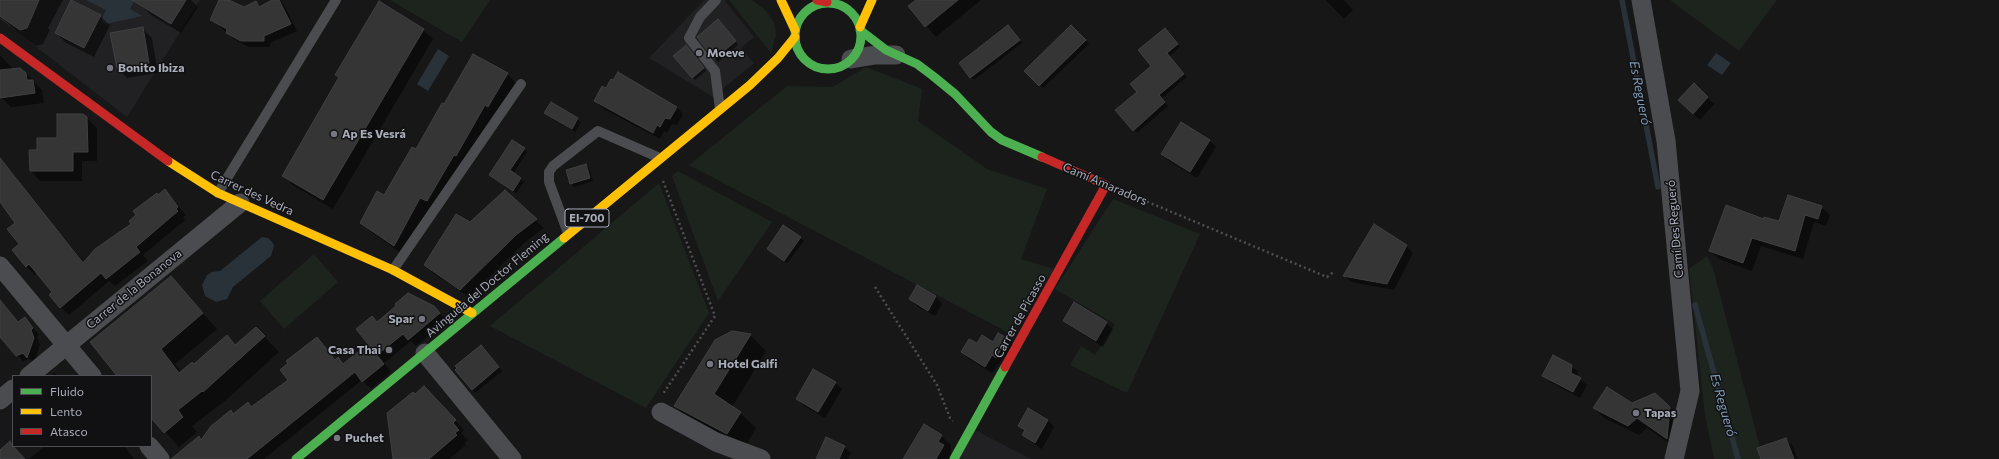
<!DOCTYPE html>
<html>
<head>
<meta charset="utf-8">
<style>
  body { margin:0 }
  #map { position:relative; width:1999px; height:459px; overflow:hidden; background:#171717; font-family:Commissioner,sans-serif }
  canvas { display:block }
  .legend { position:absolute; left:12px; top:375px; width:140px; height:72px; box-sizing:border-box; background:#111113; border:1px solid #4d4f55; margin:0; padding:5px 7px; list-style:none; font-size:12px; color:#a8adb8 }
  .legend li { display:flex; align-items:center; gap:8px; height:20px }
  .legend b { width:20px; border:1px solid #4d4f55 }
</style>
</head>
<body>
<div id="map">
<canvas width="1999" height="459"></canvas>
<ul class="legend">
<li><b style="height:5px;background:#4caf50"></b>Fluido</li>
<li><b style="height:5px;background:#ffc107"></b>Lento</li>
<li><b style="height:5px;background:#c62828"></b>Atasco</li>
</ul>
</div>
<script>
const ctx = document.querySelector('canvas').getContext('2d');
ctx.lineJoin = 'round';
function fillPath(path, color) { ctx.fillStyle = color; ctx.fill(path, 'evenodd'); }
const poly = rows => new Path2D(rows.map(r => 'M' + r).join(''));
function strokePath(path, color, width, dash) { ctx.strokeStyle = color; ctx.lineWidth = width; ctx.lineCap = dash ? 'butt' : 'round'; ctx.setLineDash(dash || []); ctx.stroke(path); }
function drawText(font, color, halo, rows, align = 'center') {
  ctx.font = font + ' Commissioner,sans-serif'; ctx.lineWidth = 3; ctx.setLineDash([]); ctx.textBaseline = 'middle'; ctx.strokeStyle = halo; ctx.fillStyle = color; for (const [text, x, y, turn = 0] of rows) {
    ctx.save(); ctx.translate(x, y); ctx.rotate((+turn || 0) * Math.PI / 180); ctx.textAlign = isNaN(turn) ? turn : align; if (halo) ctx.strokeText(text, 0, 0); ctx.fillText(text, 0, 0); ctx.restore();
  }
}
const built = poly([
  [0,0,200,0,127,117,0,19],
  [704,0,726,0,725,1,754,37,741,48,754,63,713,97,649,58],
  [975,430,1031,459,958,459]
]);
const green = poly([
  [390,0,490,0,462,42],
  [729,0,752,0,765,10,774,22,776,35,771,53],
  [1670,0,1777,0,1739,51],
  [866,67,922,89,918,121,987,169,1047,189,1021,259,1054,269,1011,334,689,165,787,86,833,87],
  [678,171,772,222,718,301,672,176],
  [659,183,709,313,646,408,490,326],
  [1113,199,1200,234,1127,393,1070,365,1081,346,1095,355,1115,324,1055,289],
  [314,254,338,282,284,329,260,301],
  [1707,256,1713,268,1763,459,1714,459,1705,415,1689,269]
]);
const water = poly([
  [86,0,135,0,130,9,142,16,106,24,101,21,106,10],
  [438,49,449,56,428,91,417,84],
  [1716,53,1731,63,1722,75,1707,65],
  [262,237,268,238,272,242,274,246,271,256,233,287,227,299,216,302,205,296,202,285,207,275,212,272,220,271]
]);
const shadow = poly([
  [0,0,63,0,48,28,50,30,43,44,36,46,17,32,1,16],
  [144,0,191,0,198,7,181,33,151,15,141,5],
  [275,0,279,0,284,5,297,31,270,43,270,47,249,47,234,39,216,23,256,2,260,7],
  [917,0,981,0,936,37,909,6],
  [1326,0,1344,0,1353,10,1344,19],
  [100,16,110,25,94,57,66,43,56,33],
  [721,24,738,45,718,62,699,37],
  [1071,26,1089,44,1043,88,1026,71],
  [142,28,152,38,158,73,127,78,117,68],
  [1011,29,1022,43,974,80,971,77],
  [423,30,433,39,333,209,293,185,283,176,340,78,336,75],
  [1168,32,1180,47,1169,57,1187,77,1161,99,1168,106,1137,133,1134,130,1138,92],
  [689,50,706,71,695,80,692,77],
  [0,55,14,70,26,73,42,90,44,103,11,107,0,96],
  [507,74,517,84,437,210,430,207,404,255,371,232,361,223,385,196,416,150],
  [1694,85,1714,104,1700,120,1686,107],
  [595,101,677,107,683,114,677,125,672,124,667,133,664,131,660,139,602,108],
  [551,103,581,122,575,132,545,113],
  [87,118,97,128,97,161,82,161,82,181,40,181,31,171,30,151,38,151],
  [1209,140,1216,147,1197,178,1169,161,1163,154],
  [524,149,527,152,513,174,524,182,516,193,493,178],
  [585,165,589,168,593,181,574,187,571,184],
  [8,170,84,263,133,224,165,191,186,215,183,217,185,220,143,255,148,261,115,286,109,281,69,315,61,307,53,292,37,272,35,275,26,266,17,223,2,202,0,204,0,176],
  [505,192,544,228,524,243,469,297,433,273,425,265],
  [1821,207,1830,215,1826,226,1814,222,1803,259,1761,246,1752,271,1719,259,1710,251,1764,220,1780,222],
  [1375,225,1406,246,1413,253,1394,290,1351,282,1345,276],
  [783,226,804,241,787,263,768,249],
  [171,278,217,329,175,364,181,372,236,346,256,328,279,352,226,400,192,426,197,432,179,447,151,416,151,376,119,376],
  [917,287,936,297,942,304,935,316,917,306,910,299],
  [433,307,447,321,416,346,411,341,384,363,391,372,371,389,362,380,264,459,186,459,199,438,202,441,231,411,234,415,252,408,289,380,317,339,336,360,338,359,344,364,370,344,378,323],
  [7,310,19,323,25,319,39,335,37,336,40,345,34,363,30,359,23,361,0,336,0,315],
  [1064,321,1106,323,1113,329,1103,347,1071,327],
  [732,332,750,335,766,351,732,407,740,413,756,428,743,450,691,422,675,406],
  [1006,339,1013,346,992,373,969,359,962,352,978,345,993,343],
  [484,349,502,371,475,393,472,390],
  [1571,366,1578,372,1577,377,1587,385,1580,398,1550,382,1543,375],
  [55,373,57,376,51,376],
  [835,383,842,389,825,418,804,406,798,399],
  [415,395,434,397,464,430,461,433,468,440,464,443,466,445,449,459,396,459],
  [1669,407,1679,417,1676,448,1647,428,1639,435,1604,418,1594,408],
  [1029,409,1048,420,1054,427,1042,449,1030,441,1023,435,1025,431,1019,426],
  [941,436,951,445,951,459,905,459],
  [1786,439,1793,446,1797,459,1762,459],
  [45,446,124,446,134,459,29,459],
  [844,447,851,453,848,459,817,459]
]);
const stream = poly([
  [1622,0,1658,187],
  [1695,305,1738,459]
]);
const building = poly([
  [0,0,39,0,27,28,20,30,0,16,0,0],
  [71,0,101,15,84,48,55,33,71,0],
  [132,0,186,0,171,24,132,0],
  [219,0,229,0,244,7,256,1,259,7,272,0,279,0,291,24,264,36,264,41,241,41,226,33,227,29,210,20,219,0],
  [916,0,958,0,925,27,908,6,916,0],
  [379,1,424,29,323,200,282,176,339,77,335,75,379,1],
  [718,19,736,41,714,59,697,37,718,19],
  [1008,25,1020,40,970,78,959,63,1008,25],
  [1071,25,1086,40,1039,86,1024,71,1071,25],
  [143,27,149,63,117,68,110,33,143,27],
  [1165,28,1178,44,1167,53,1184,74,1159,95,1165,102,1133,131,1115,110,1137,92,1130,84,1151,66,1138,50,1165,28],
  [686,45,704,68,692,78,673,56,686,45],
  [473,54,508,73,488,107,485,105,456,156,454,155,427,201,420,198,394,246,360,223,377,191,384,195,412,147,416,149,442,103,444,104,473,54],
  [20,68,26,73,27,80,33,80,35,93,0,98,0,70,20,68],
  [618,72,677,107,670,119,665,118,660,127,657,125,653,133,594,101,602,86,606,88,611,79,613,80,618,72],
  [1694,83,1708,97,1693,114,1678,100,1694,83],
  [551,102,578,118,572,129,544,113,551,102],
  [57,114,83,114,87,117,88,152,73,152,73,171,30,171,29,150,37,150,37,138,57,138,57,114],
  [1181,122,1210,140,1190,172,1161,154,1181,122],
  [512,140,525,148,510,170,521,178,513,191,489,175,512,140],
  [0,158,83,263,95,249,131,224,129,221,136,215,133,211,157,193,158,195,165,189,178,207,176,209,178,211,136,247,140,252,106,279,101,273,60,308,49,295,52,292,29,264,26,267,12,250,19,244,7,229,15,223,0,202,0,158],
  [586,164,590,178,570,184,566,170,586,164],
  [505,190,537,219,516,235,460,290,424,265,456,214,470,222,505,190],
  [1788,195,1822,206,1818,219,1805,215,1795,251,1752,238,1743,263,1709,251,1726,205,1764,219,1764,217,1779,221,1788,195],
  [1374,224,1407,245,1387,284,1343,276,1374,224],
  [783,225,801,237,784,261,767,249,783,225],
  [171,276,203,313,161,349,179,373,192,362,194,364,227,335,235,345,256,327,265,336,203,392,202,391,178,410,183,417,164,433,151,418,151,376,117,376,90,342,171,276],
  [917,285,936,296,928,311,909,299,917,285],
  [408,293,434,306,440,313,408,340,403,334,377,355,384,364,362,382,355,372,247,459,171,459,199,436,201,440,211,426,231,410,233,414,248,402,251,407,288,380,280,370,288,363,286,361,317,337,335,360,338,357,343,364,368,344,356,329,372,316,377,322,396,306,395,304,408,293],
  [0,300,18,322,25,317,33,328,31,330,34,338,27,358,23,353,16,356,0,337,0,300],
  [1074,302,1107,322,1096,341,1063,321,1074,302],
  [732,331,751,334,714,394,741,412,727,434,674,406,715,340,732,331],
  [998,333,1007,338,996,358,992,355,985,367,961,352,969,339,977,343,982,335,993,342,998,333],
  [481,345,499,367,472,390,455,370,457,368,455,366,481,345],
  [1553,355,1572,365,1571,373,1581,378,1573,392,1542,376,1553,355],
  [813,369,836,382,818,412,796,399,813,369],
  [424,386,456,420,453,423,459,430,455,433,457,435,429,459,393,459,387,413,413,392,415,394,424,386],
  [1607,387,1632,403,1655,393,1670,407,1667,439,1637,418,1628,426,1593,408,1607,387],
  [1028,408,1048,420,1035,443,1022,435,1025,430,1018,426,1028,408],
  [924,424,942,435,938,442,944,445,936,459,903,459,924,424],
  [826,437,845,446,839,459,816,459,826,437],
  [1786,438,1794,459,1761,459,1757,448,1786,438],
  [10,441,13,446,25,459,0,459,0,450,10,441]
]);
const path = poly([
  [663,181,715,316,663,394],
  [1124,192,1327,277,1335,271],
  [875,287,937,385,950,418,953,421]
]);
const lane = poly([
  [716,0,700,17,689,38,715,71,720,109],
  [218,193,336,0],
  [568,233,549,182,549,172,553,166,598,131,660,158],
  [393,270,521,84]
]);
const street = poly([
  [1641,0,1666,141,1690,391,1674,459],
  [851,59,875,55,896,55],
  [0,266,92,376],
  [425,353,512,459],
  [29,376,240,203],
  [0,400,13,389],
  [661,412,716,442,761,459],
  [149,446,160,459]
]);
const fast = poly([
  '795 36a33 33 0 1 1 66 0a33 33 0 1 1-66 0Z',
  [860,30,886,50,917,64,933,76,955,94,991,132,1002,140,1042,157],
  [296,459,564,238],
  [954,459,1005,367]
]);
const slow = poly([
  [781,0,795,30],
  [860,27,872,0],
  [168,161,218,193,393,270,472,313],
  [564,238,750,85,778,58,795,37]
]);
const jam = poly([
  [817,0,827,2],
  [0,38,168,161],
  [1005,367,1106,185,1042,157]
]);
const markers = [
  [699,53,4,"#757880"],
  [110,68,4,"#757880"],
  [334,134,4,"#757880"],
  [422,319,4,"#757880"],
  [389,350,4,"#757880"],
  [710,364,4,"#757880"],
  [1636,413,4,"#757880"],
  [337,438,4,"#757880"]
];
const shields = [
  [587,218,44]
];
const shieldNames = [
  ["EI-700",587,218]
];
const poiNames = [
  ["Moeve",707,53],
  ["Bonito Ibiza",118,68],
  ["Ap Es Vesrá",342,134],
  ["Spar",414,319,"right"],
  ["Casa Thai",381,350,"right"],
  ["Hotel Galfi",718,364],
  ["Tapas",1644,413],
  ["Puchet",345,438]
];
const streetNames = [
  ["Camí Amaradors",1105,184,23],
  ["Carrer des Vedra",252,193,25],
  ["Camí Des Regueró",1675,229,-95],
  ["Avinguda del Doctor Fleming",487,285,-40],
  ["Carrer de la Bonanova",134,289,-39],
  ["Carrer de Picasso",1020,316,-61]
];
const waterNames = [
  ["Es Regueró",1640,93,79],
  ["Es Regueró",1723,405,74]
];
fillPath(built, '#212123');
fillPath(green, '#1d241e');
fillPath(water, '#2a3239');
fillPath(shadow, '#0007');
strokePath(stream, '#2a3239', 5.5);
fillPath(building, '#353536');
strokePath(building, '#3f4043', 1);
strokePath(path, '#4d4e52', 2.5, [2, 3]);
strokePath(lane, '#4b4c50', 10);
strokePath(street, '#4b4c50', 19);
strokePath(fast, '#4caf50', 9);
strokePath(slow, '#ffc107', 9);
strokePath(jam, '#c62828', 9);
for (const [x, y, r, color] of markers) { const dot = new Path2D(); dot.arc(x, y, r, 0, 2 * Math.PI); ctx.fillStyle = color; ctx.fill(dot); strokePath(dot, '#111113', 1.5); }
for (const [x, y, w] of shields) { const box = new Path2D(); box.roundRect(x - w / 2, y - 9, w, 18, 3); ctx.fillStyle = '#111113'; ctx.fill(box); strokePath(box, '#a8adb8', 1); }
drawText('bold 11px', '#a8adb8', null, shieldNames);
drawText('bold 12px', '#a8adb8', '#111113', poiNames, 'left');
drawText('12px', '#a8adb8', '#111113', streetNames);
drawText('italic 13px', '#7f9bb3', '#111113', waterNames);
</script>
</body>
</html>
